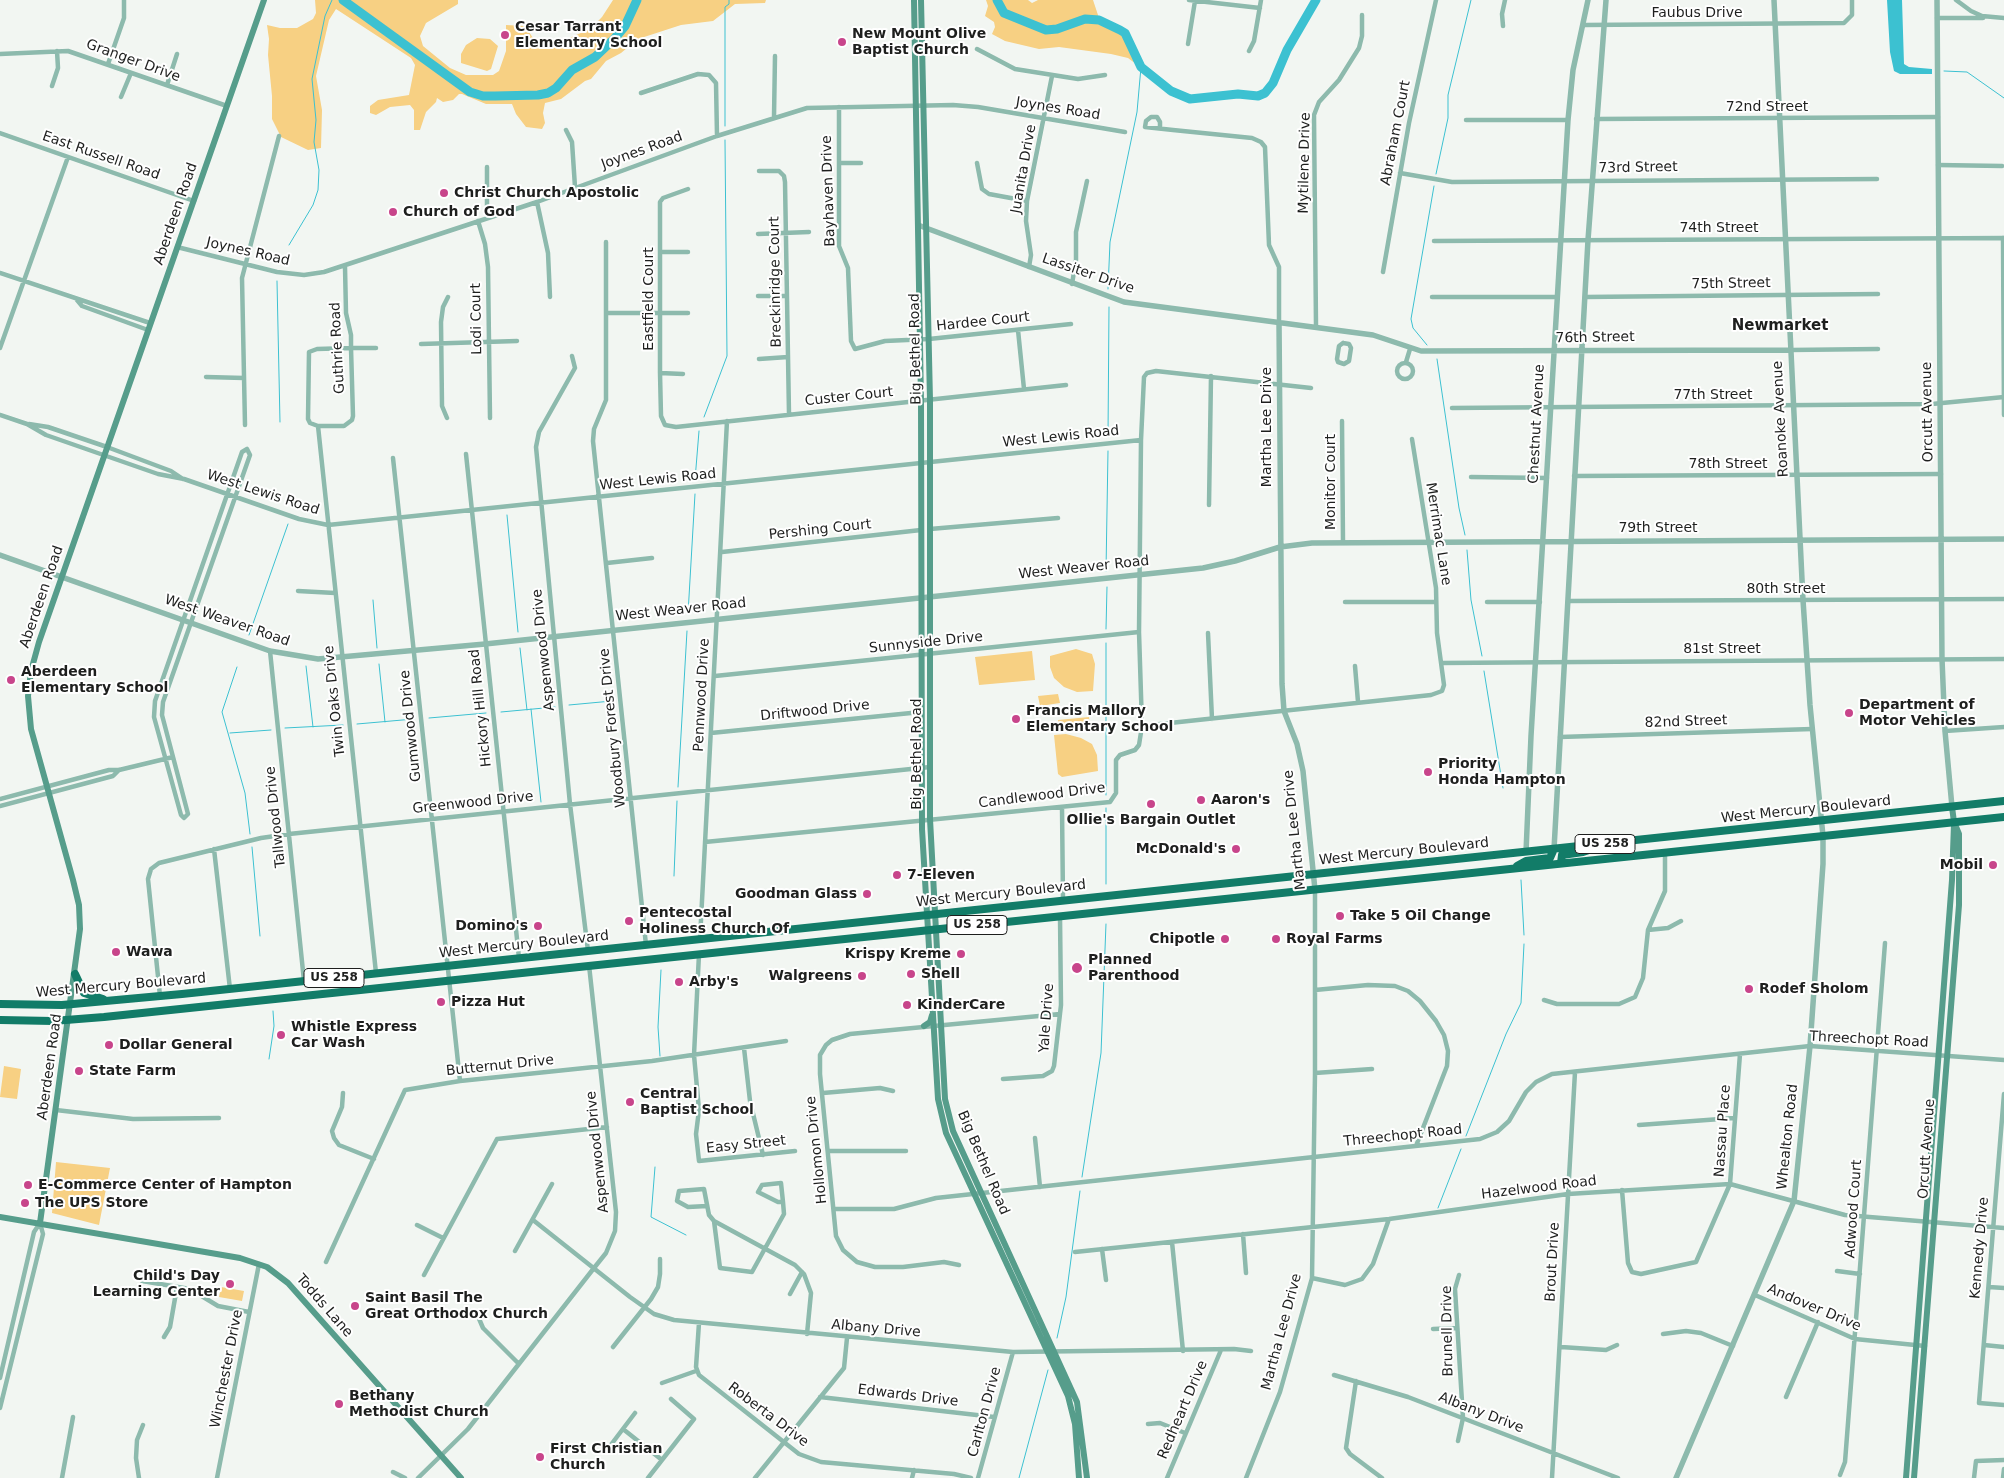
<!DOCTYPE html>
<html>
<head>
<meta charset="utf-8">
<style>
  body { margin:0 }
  canvas { display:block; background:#f2f6f2 }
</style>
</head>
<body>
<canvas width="2004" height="1478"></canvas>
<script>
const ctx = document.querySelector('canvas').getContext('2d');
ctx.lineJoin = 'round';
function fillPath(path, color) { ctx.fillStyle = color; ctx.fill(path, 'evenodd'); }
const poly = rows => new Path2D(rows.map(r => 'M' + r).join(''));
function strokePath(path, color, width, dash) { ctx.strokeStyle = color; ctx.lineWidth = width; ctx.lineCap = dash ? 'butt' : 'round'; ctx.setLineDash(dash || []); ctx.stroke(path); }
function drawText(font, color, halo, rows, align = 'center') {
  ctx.font = font + ' "DejaVu Sans",sans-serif'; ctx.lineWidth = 4; ctx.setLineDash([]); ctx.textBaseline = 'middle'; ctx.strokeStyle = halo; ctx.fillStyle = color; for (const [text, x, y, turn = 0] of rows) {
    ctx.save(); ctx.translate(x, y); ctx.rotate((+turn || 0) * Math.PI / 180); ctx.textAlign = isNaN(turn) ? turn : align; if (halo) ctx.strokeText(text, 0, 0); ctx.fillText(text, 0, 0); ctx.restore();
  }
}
const green = poly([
  [315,0,458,0,458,4,426,23,420,36,423,46,450,68,466,75,493,75,499,71,506,51,506,25,525,26,533,38,560,42,590,29,602,17,613,0,766,0,765,3,735,4,713,21,681,25,638,39,621,53,606,61,591,79,585,81,561,99,545,103,543,113,545,123,542,129,526,127,516,114,512,104,486,104,462,94,459,94,453,100,443,102,437,98,436,102,426,112,420,130,414,130,414,110,410,105,390,107,376,115,370,113,370,106,378,100,409,95,415,65,411,58,336,9,329,20,316,76,322,110,321,148,308,150,281,137,272,119,272,96,268,55,269,39,267,25,280,28,297,28,313,19,316,13],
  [986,0,1028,0,1032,3,1038,0,1093,0,1101,24,1123,36,1136,64,1128,58,1111,54,1059,47,1039,49,1005,41,992,34,995,27,994,22,985,16,988,6],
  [477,38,490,39,498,46,491,69,487,71,461,63,461,54,466,45],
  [1076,649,1092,654,1095,664,1093,691,1077,692,1064,687,1054,678,1050,667,1050,656],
  [1032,651,1035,680,979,685,975,657],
  [1058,694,1060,703,1040,706,1038,696],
  [1089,717,1090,725,1059,728,1058,720],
  [1066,734,1081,738,1092,744,1097,755,1098,771,1062,777,1058,774,1054,735],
  [4,1066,21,1069,17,1099,0,1097],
  [56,1162,110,1168,99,1225,52,1213],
  [221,1287,244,1291,242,1301,219,1297]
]);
const water = poly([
  [1887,0,1902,0,1904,64,1909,67,1932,69,1932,74,1900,74,1894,71,1890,52]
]);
const stream = poly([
  [1944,71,1967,72,2004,98],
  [725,126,725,7,729,4,729,0],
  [1436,174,1448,118,1448,95,1471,0],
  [289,245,313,205,318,190,319,170,314,142,316,120,312,79,325,16,332,0],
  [277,281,280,422],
  [1108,289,1110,242,1137,112,1141,67],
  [1427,345,1413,328,1411,319,1434,186],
  [1437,359,1459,508,1465,535],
  [704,417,727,356,725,140],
  [1108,437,1109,307],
  [695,480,699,431],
  [507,515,518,632],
  [1467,550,1471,600,1482,656],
  [1106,571,1108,451],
  [373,600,377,648],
  [688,614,695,494],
  [1106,629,1107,587],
  [249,635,288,524],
  [1106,643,1106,795],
  [520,648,527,710],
  [379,664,385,722],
  [306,666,313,727],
  [237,667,222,712,245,793,250,834],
  [1484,671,1503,788],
  [569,705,612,701],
  [531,709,541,802],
  [501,712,555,707],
  [429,718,486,713],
  [357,724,414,719],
  [285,728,343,725],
  [230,733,271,730],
  [678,787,687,631],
  [252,847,260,936],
  [674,876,677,801],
  [1521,880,1524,935],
  [1106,884,1106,808],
  [660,1056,658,1027,661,970],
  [269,1059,274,1026,273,1011],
  [1466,1136,1506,1034,1521,1003,1524,944],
  [655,1167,651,1217,686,1235],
  [1082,1177,1101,1053,1106,924],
  [1438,1208,1461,1149],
  [1057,1338,1066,1297,1080,1191],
  [1019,1478,1048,1370]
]);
const river = poly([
  [343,0,470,92,483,96,495,96,538,95,548,93,556,88,572,70,595,57,615,38,625,26,637,0],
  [997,0,1004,13,1046,30,1057,29,1085,19,1099,20,1120,30,1125,33,1141,67,1171,91,1190,99,1238,94,1258,96,1265,93,1273,83,1287,50,1316,0]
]);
const minor = poly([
  [1189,0,1260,8],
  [1956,0,1971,11,1982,16,2004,18],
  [1937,18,1983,18],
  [1584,25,1844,23,1852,15,1852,0],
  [1503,26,1502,14,1505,0],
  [1188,44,1195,1],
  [977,49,1015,69,1078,79,1105,75],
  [1249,51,1254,41,1261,0],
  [0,54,68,51,227,106],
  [108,64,124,18,124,0],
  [167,85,177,54],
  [52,86,58,68,57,51],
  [641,93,698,74,709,75,716,83,717,136],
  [121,97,131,73],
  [839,107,839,246,848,268,851,341,855,349,885,341,929,339,1071,324],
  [774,117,775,56],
  [1596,119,1938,117],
  [1466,120,1568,120],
  [1160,128,1160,122,1157,117,1151,117,1146,121,1145,127,1173,130,1252,138,1261,142,1265,147,1269,245,1279,267,1279,322],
  [566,130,572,142,575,187],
  [0,133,194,201],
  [839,163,861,163],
  [977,163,982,189,989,194,1027,201],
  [1938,165,2002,166],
  [487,167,487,218],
  [759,171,779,171,784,176,785,182,789,414],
  [1400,173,1452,182,1877,179],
  [688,189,663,198,660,202,660,373,661,416,665,425,676,427,1066,385],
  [537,202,548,253,550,297],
  [478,221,485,244,488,267,490,418],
  [758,234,809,232],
  [2003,238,2004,415],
  [1434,241,2004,238],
  [606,242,606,400,594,429,593,441,646,945],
  [177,247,277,272,304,275,324,272,537,202,717,136,807,108,953,105,978,107,1125,132],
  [660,252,688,252],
  [345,267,346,313,351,335,351,348,353,416,352,420,344,426,318,426,310,423,308,419,309,352,317,349,351,348,376,348],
  [1029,267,1031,255,1026,221,1027,201,1052,76],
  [1383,272,1409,123,1436,0],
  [0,273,150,323],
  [1072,284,1076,260,1076,232,1087,181],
  [758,296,787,296],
  [1432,297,1557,297],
  [1585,297,1878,294],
  [77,300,82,306,148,330],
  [607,313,688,313],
  [1316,326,1314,115,1319,102,1339,80,1359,48,1362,36,1362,15],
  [1018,330,1024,389],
  [1343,343,1349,344,1351,348,1349,361,1344,364,1338,362,1337,359,1339,346,1343,343],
  [421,344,517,341],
  [0,348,68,157],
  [1790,350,1878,349],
  [572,356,575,368,539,432,536,447,570,804,588,951],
  [759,359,788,357],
  [1406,362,1410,349],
  '1397 371a8 8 0 1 1 16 0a8 8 0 1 1-16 0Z',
  [660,373,683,374],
  [206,377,244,378],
  [1452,408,1932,404,2004,397],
  [0,415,27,424,46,435,158,474,184,479,299,519,328,525,1141,440],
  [447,418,442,406,441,322,443,307,448,297],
  [1342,421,1343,542],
  [29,424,48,427,107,447,171,471,183,479],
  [245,425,242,278,279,136],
  [318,426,376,973],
  [247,449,250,455,163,702,162,715,188,814,184,818,181,815,154,717,155,701,242,452,247,449],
  [466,454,519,958],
  [393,458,460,1081],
  [1574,476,1941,474],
  [1471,477,1547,478],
  [1209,505,1211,376],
  [930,529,1058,518],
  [722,552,921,530],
  [607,563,652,558],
  [298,591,335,593],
  [1568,601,2004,599],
  [1345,602,1436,602],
  [1487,602,1540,602],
  [1208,633,1212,719],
  [270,651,304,981],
  [1441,663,2004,659],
  [1355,666,1358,702],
  [715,676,1139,632],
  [1142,726,1431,695,1442,691,1444,685,1437,633,1436,588,1412,439],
  [1945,731,2004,727],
  [711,733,921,712],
  [1560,737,1812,729],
  [0,799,109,770,119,770,173,757],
  [0,806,113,776,119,770],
  [1062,807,1063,901],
  [705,842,1110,802,1116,793,1116,760,1120,755,1135,750,1139,745,1142,726,1139,632,1141,440,1144,377,1147,373,1156,371,1311,388],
  [214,849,230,989],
  [1648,930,1668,928,1681,921],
  [700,939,727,421],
  [699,954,694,1055,699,1110,696,1134,699,1161,795,1151],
  [1315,990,1368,985,1395,986,1408,991,1420,1001,1436,1021,1444,1035,1448,1051,1447,1066,1416,1146],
  [160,996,148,879,151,869,159,863,261,838,289,834,930,767],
  [1544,1000,1557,1004,1619,1004,1635,997,1643,978,1648,930,1665,891,1665,852],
  [744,1048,750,1101,763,1155],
  [1315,1073,1372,1069],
  [1003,1079,1043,1076,1052,1071,1054,1066,1061,1005,1060,916],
  [343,1093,342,1107,332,1131,334,1138,339,1145,374,1159],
  [823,1093,880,1088,893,1091],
  [2004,1094,1979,1403,2004,1405],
  [56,1110,133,1119,219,1118],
  [1639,1125,1734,1118],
  [1035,1138,1040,1187],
  [829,1151,906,1151],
  [1622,1190,1628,1263,1632,1272,1641,1274,1696,1262,1730,1184,1740,1054],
  [707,1206,688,1207,677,1201,679,1191,704,1189,709,1215,714,1221,720,1268,752,1272,784,1214,783,1202,781,1183,762,1185,758,1192,778,1202,783,1202],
  [835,1209,894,1209,936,1198,1480,1139,1497,1132,1509,1121,1526,1092,1536,1082,1552,1074,1810,1046,2004,1060],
  [533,1220,630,1297,654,1314,674,1320,1013,1352,1234,1349,1251,1351],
  [714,1221,795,1265,804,1274,811,1293,807,1334],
  [417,1225,443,1238],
  [1243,1234,1246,1273],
  [1172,1242,1183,1351],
  [1102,1249,1106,1280],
  [515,1251,552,1184],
  [1075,1252,1389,1219,1568,1194,1730,1184,1845,1215,2004,1228],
  [326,1262,405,1090,460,1081,652,1061,786,1041],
  [959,1265,944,1262,903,1267,875,1267,857,1262,843,1250,836,1236,820,1074,820,1055,826,1045,832,1040,850,1034,1060,1014],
  [1837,1271,1860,1274],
  [424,1275,497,1139,607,1127],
  [1312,1278,1345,1285,1362,1279,1373,1264,1389,1219],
  [142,1281,190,1289,218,1306,249,1312],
  [1989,1287,2004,1288],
  [790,1294,802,1272],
  [1755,1295,1855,1339,1925,1346],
  [477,1314,483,1328,519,1364],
  [699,1323,696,1367,699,1375,799,1454,821,1462,954,1474,971,1478],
  [1433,1329,1457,1328],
  [1663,1334,1686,1331,1701,1333,1733,1346],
  [164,1337,170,1327,177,1287],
  [1984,1345,2004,1347],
  [613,1347,651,1299,658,1287,660,1274,660,1259],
  [1561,1347,1606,1350,1617,1345],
  [1334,1375,1408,1397,1618,1478],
  [0,1378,34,1232,40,1223],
  [1356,1381,1346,1448,1350,1454,1382,1478],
  [662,1383,696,1371],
  [820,1397,994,1417],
  [1786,1397,1818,1322],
  [0,1408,43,1234,40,1223],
  [1148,1424,1160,1423,1185,1433],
  [623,1429,662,1460],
  [1458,1441,1463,1418,1455,1289,1459,1275],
  [610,1446,635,1413],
  [393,1472,405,1478],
  [1840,1475,1845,1462,1885,943],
  [62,1478,73,1417],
  [139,1478,136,1458,137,1440,143,1425],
  [217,1478,259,1264],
  [418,1478,468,1429,594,1268,606,1253,615,1231,616,1212,589,965],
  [648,1478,694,1419,671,1399],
  [755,1478,844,1368,847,1338],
  [912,1478,914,1470],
  [978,1478,1013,1352],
  [1167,1478,1221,1350],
  [1246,1478,1280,1392,1312,1278,1315,1073,1315,890],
  [1552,1478,1575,1072],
  [1974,1478,1976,1461,2004,1460],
  [2003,1478,2004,1469]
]);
const tertiary = poly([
  [1937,0,1942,659,1945,731,1952,807],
  [918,225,1124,302,1373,335,1421,351,1790,350],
  [1279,322,1282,684,1284,711,1297,744,1303,771,1315,890],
  [0,555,270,651,318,659,485,644,1203,568,1235,561,1280,547,1312,543,2004,539],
  [1554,849,1588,240,1606,0],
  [1526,852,1531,736,1568,120,1573,70,1588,0],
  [1676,1478,1794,1201,1810,1046,1823,864,1823,836,1810,705,1803,600,1774,0]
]);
const secondary = poly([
  [914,0,921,401,922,829,938,1099,946,1133,1068,1396,1075,1424,1079,1478],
  [921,0,930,400,930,819,945,1099,953,1131,1077,1402,1087,1478],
  [924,1026,930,1022,932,1015],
  [0,1217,240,1258,267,1267,288,1283,461,1478],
  [40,1223,80,929,79,905,73,880,31,729,28,696,31,671,39,642,264,0],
  [1906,1478,1952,880,1954,824],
  [1914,1478,1959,905,1959,834,1954,822,1952,807]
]);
const trunk = poly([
  [1561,863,1562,855,1583,852,1595,848],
  [1517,866,1526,861,1550,858,1554,849],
  [75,974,84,993,103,999],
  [0,1004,62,1005,182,994,2004,801],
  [0,1020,53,1021,104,1017,2004,817]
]);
const markers = [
  [505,35,5,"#c8458b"],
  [842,42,5,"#c8458b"],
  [444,193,5,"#c8458b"],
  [393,212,5,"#c8458b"],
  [11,680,5,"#c8458b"],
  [1849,713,5,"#c8458b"],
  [1016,719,5,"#c8458b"],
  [1428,772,5,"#c8458b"],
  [1201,800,5,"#c8458b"],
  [1151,804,5,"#c8458b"],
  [1236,849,5,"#c8458b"],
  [1993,865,5,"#c8458b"],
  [897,875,5,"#c8458b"],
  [867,894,5,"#c8458b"],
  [1340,916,5,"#c8458b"],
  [629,921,5,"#c8458b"],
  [538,926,5,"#c8458b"],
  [1225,939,5,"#c8458b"],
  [1276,939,5,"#c8458b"],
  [116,952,5,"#c8458b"],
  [961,954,5,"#c8458b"],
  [1077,968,6,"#c8458b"],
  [911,974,5,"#c8458b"],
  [862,976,5,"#c8458b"],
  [679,982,5,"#c8458b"],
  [1749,989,5,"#c8458b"],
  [441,1002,5,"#c8458b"],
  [907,1005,5,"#c8458b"],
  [281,1035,5,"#c8458b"],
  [109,1045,5,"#c8458b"],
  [79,1071,5,"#c8458b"],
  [630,1102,5,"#c8458b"],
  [28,1185,5,"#c8458b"],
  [25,1203,5,"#c8458b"],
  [230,1284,5,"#c8458b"],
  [355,1306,5,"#c8458b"],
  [339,1404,5,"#c8458b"],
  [540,1457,5,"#c8458b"]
];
const shields = [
  [1605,844,60],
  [977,925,60],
  [334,978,60]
];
const shieldNames = [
  ["US 258",1605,844],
  ["US 258",977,925],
  ["US 258",334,978]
];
const streetNames = [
  ["Faubus Drive",1697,13],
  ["Granger Drive",133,61,20],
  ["72nd Street",1767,107],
  ["Joynes Road",1058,109,9],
  ["Abraham Court",1396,133,-79],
  ["Joynes Road",642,151,-20],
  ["East Russell Road",101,156,19],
  ["Mytilene Drive",1305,163,-89],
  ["73rd Street",1638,168,-1],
  ["Juanita Drive",1024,169,-80],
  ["Bayhaven Drive",829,191,-92],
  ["Aberdeen Road",176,214,-71],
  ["74th Street",1719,228],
  ["Joynes Road",248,252,13],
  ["Lassiter Drive",1088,274,19],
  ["Breckinridge Court",776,282,-91],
  ["75th Street",1731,284,-1],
  ["Eastfield Court",649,299,-90],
  ["Lodi Court",477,319,-91],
  ["Hardee Court",983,322,-6],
  ["76th Street",1595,338,-1],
  ["Guthrie Road",338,348,-93],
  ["Big Bethel Road",916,349,-91],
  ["77th Street",1713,395],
  ["Custer Court",849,397,-6],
  ["Orcutt Avenue",1928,412,-91],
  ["Roanoke Avenue",1781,419,-93],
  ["Chestnut Avenue",1537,424,-87],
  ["Martha Lee Drive",1267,427,-90],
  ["West Lewis Road",1061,437,-6],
  ["78th Street",1728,464],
  ["West Lewis Road",658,480,-6],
  ["Monitor Court",1331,482,-90],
  ["West Lewis Road",263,493,18],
  ["79th Street",1658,528],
  ["Pershing Court",820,530,-6],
  ["Merrimac Lane",1438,534,81],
  ["West Weaver Road",1084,568,-6],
  ["80th Street",1786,589],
  ["Aberdeen Road",42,597,-71],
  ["West Weaver Road",681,610,-6],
  ["West Weaver Road",227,621,19],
  ["Sunnyside Drive",926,643,-6],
  ["81st Street",1722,649],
  ["Aspenwood Drive",544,650,-96],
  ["Pennwood Drive",702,695,-87],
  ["Twin Oaks Drive",335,701,-96],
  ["Hickory Hill Road",481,708,-96],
  ["Driftwood Drive",815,711,-6],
  ["82nd Street",1686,722,-2],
  ["Gumwood Drive",411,726,-96],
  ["Woodbury Forest Drive",613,728,-96],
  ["Big Bethel Road",917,754,-90],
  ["Candlewood Drive",1042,796,-7],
  ["Greenwood Drive",473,803,-6],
  ["West Mercury Boulevard",1806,810,-6],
  ["Tallwood Drive",276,817,-96],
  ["Martha Lee Drive",1295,830,-96],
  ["West Mercury Boulevard",1404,852,-6],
  ["West Mercury Boulevard",1001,894,-6],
  ["West Mercury Boulevard",524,945,-6],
  ["West Mercury Boulevard",121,986,-5],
  ["Yale Drive",1047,1018,-86],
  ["Threechopt Road",1869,1040,3],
  ["Butternut Drive",500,1066,-6],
  ["Aberdeen Road",50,1067,-82],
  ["Nassau Place",1723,1131,-86],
  ["Threechopt Road",1403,1136,-6],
  ["Whealton Road",1788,1137,-84],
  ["Easy Street",746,1145,-6],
  ["Orcutt Avenue",1927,1149,-86],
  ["Hollomon Drive",817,1150,-96],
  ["Aspenwood Drive",598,1152,-96],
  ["Big Bethel Road",983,1163,67],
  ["Hazelwood Road",1539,1188,-7],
  ["Adwood Court",1854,1209,-86],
  ["Kennedy Drive",1980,1248,-85],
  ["Brout Drive",1553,1262,-87],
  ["Todds Lane",324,1306,49],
  ["Andover Drive",1814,1308,23],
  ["Albany Drive",876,1329,5],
  ["Brunell Drive",1448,1331,-91],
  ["Martha Lee Drive",1282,1332,-75],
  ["Winchester Drive",227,1369,-79],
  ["Edwards Drive",908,1396,7],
  ["Redheart Drive",1183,1410,-67],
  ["Carlton Drive",985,1412,-75],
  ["Albany Drive",1481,1413,21],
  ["Roberta Drive",768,1415,37]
];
const poiNames = [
  ["Cesar Tarrant",515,27],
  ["Elementary School",515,43],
  ["New Mount Olive",852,34],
  ["Baptist Church",852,50],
  ["Christ Church Apostolic",454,193],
  ["Church of God",403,212],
  ["Aberdeen",21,672],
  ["Elementary School",21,688],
  ["Department of",1859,705],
  ["Motor Vehicles",1859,721],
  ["Francis Mallory",1026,711],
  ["Elementary School",1026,727],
  ["Priority",1438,764],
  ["Honda Hampton",1438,780],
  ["Aaron's",1211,800],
  ["Ollie's Bargain Outlet",1151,820,"center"],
  ["McDonald's",1226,849,"right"],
  ["Mobil",1983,865,"right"],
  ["7-Eleven",907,875],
  ["Goodman Glass",857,894,"right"],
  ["Pentecostal",639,913],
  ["Holiness Church Of",639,929],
  ["Take 5 Oil Change",1350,916],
  ["Domino's",528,926,"right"],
  ["Chipotle",1215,939,"right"],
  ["Royal Farms",1286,939],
  ["Wawa",126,952],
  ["Krispy Kreme",951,954,"right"],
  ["Planned",1088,960],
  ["Parenthood",1088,976],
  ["Shell",921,974],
  ["Walgreens",852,976,"right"],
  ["Arby's",689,982],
  ["Rodef Sholom",1759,989],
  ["Pizza Hut",451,1002],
  ["KinderCare",917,1005],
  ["Whistle Express",291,1027],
  ["Car Wash",291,1043],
  ["Dollar General",119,1045],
  ["State Farm",89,1071],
  ["Central",640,1094],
  ["Baptist School",640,1110],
  ["E-Commerce Center of Hampton",38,1185],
  ["The UPS Store",35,1203],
  ["Child's Day",220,1276,"right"],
  ["Learning Center",220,1292,"right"],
  ["Saint Basil The",365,1298],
  ["Great Orthodox Church",365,1314],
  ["Bethany",349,1396],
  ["Methodist Church",349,1412],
  ["First Christian",550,1449],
  ["Church",550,1465]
];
const neighbourhoodNames = [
  ["Newmarket",1780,326]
];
fillPath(green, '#f7d083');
fillPath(water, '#3cc1d1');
strokePath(stream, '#3cc1d1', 1);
strokePath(river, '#3cc1d1', 9);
strokePath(minor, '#8dbaad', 4.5);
strokePath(tertiary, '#8dbaad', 5.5);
strokePath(secondary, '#569d8b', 6);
strokePath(trunk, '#127c68', 8);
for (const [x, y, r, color] of markers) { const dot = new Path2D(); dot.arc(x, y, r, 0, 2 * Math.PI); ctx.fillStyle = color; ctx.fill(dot); strokePath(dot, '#fff', 2); }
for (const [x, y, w] of shields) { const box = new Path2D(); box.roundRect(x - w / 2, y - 9.5, w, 19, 4); ctx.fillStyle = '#fff'; ctx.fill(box); strokePath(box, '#1e1f1e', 1); }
drawText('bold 12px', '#1e1f1e', null, shieldNames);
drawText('14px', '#1e1f1e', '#fff', streetNames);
drawText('bold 14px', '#1e1f1e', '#fff', poiNames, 'left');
drawText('bold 15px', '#1e1f1e', '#fff', neighbourhoodNames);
</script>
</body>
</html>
